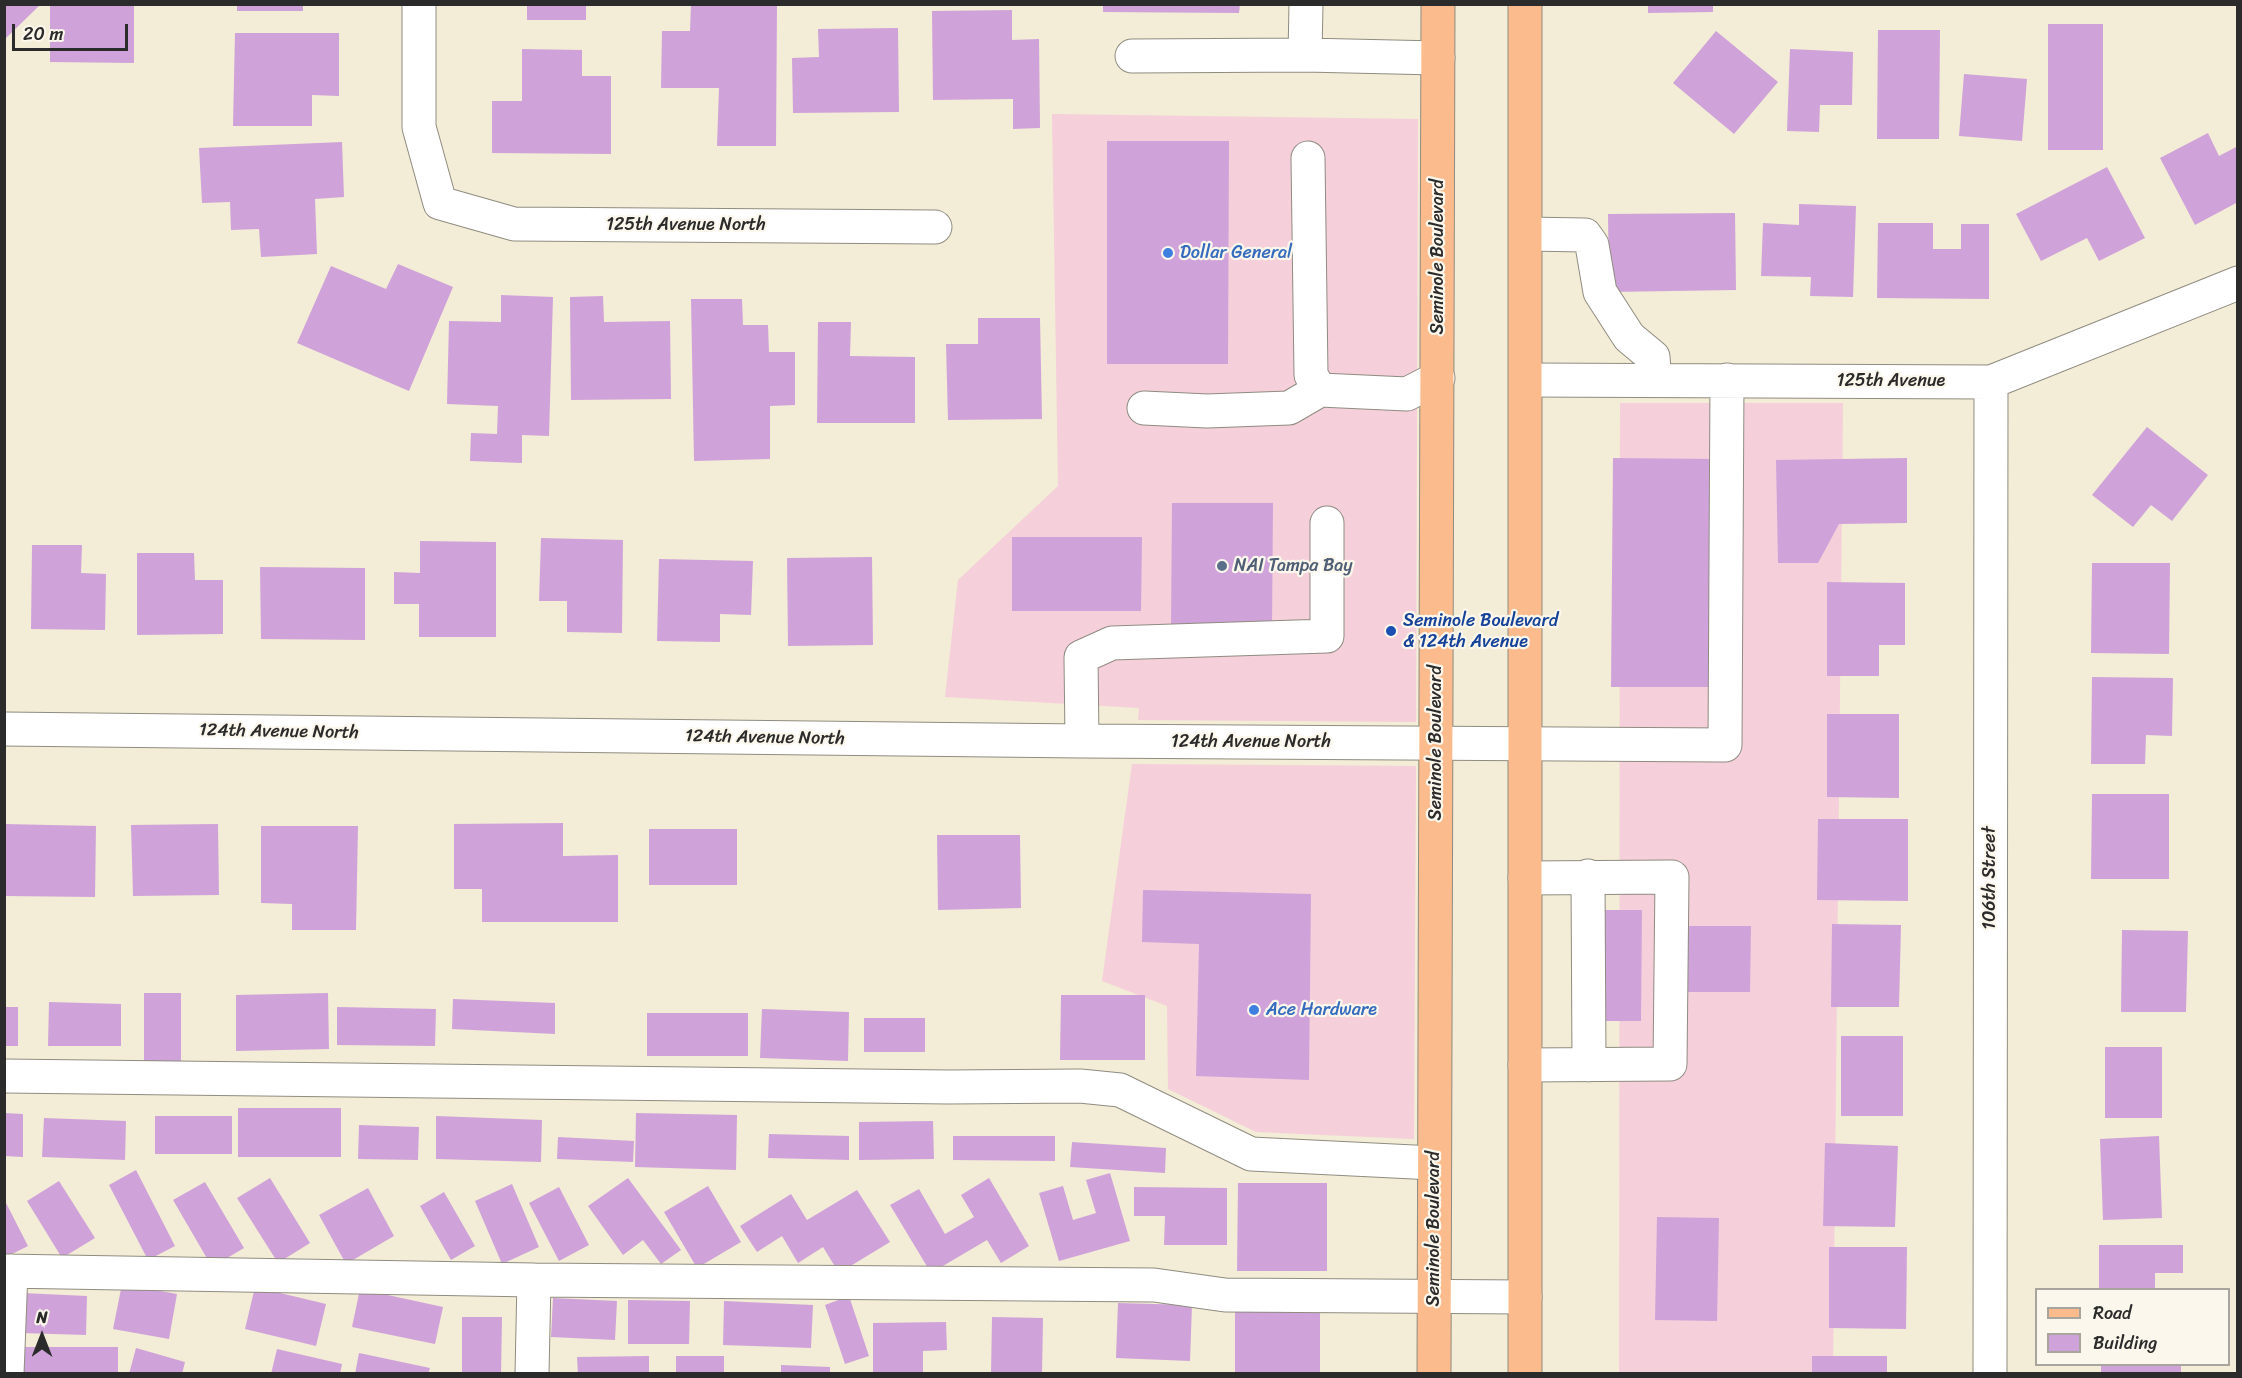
<!DOCTYPE html>
<html>
<head>
<meta charset="utf-8">
<style>
  body { margin:0 }
  #map { position:relative; width:2242px; height:1378px; overflow:hidden; background:#f3ecd6; font-family:Sriracha,sans-serif }
  canvas { display:block }
  .frame { position:absolute; inset:0; border:6px solid #2b2b2b; pointer-events:none }
  .legend { position:absolute; left:2035px; top:1288px; width:195px; height:78px; box-sizing:border-box; background:#fbf7ec; border:2px solid #a8a59f; margin:0; padding:8px 10px; list-style:none; font-size:18px; color:#2b2b2b }
  .legend li { display:flex; align-items:center; gap:12px; height:30px }
  .legend b { width:30px; border:2px solid #a8a59f }
  .north { position:absolute; left:12px; top:1306px; width:60px; height:60px; -webkit-text-stroke:4px #fbf7ec; paint-order:stroke; rotate:0deg; font-size:16px; font-weight:700; line-height:24px; text-align:center; color:#2b2b2b }
  .north::after { content:''; display:block; margin:auto; width:21px; height:27px; background:#2b2b2b; clip-path:polygon(50% 0,100% 100%,50% 72%,0 100%) }
  .scale { position:absolute; left:12px; top:24px; width:116px; height:27px; box-sizing:border-box; border:3px solid #2b2b2b; border-top:0; padding-left:8px; font-size:18px; line-height:21px; white-space:nowrap; color:#2b2b2b; -webkit-text-stroke:4px #fbf7ec; paint-order:stroke }
</style>
</head>
<body>
<div id="map">
<canvas width="2242" height="1378"></canvas>
<div class="frame"></div>
<ul class="legend">
<li><b style="height:8px;background:#fbbb8d"></b>Road</li>
<li><b style="height:16px;background:#cfa3d9"></b>Building</li>
</ul>
<div class="north">N</div>
<div class="scale">20 m</div>
</div>
<script>
const ctx = document.querySelector('canvas').getContext('2d');
ctx.lineJoin = 'round';
function fillPath(path, color) { ctx.fillStyle = color; ctx.fill(path, 'evenodd'); }
const poly = rows => new Path2D(rows.map(r => 'M' + r).join(''));
function strokePath(path, color, width, dash) { ctx.strokeStyle = color; ctx.lineWidth = width; ctx.lineCap = dash ? 'butt' : 'round'; ctx.setLineDash(dash || []); ctx.stroke(path); }
function drawText(font, color, halo, rows, align = 'center') {
  ctx.font = font + ' Sriracha,sans-serif'; ctx.lineWidth = 4.5; ctx.setLineDash([]); ctx.textBaseline = 'middle'; ctx.strokeStyle = halo; ctx.fillStyle = color; for (const [text, x, y, turn = 0] of rows) {
    ctx.save(); ctx.translate(x, y); ctx.rotate((+turn || 0) * Math.PI / 180); ctx.textAlign = isNaN(turn) ? turn : align; if (halo) ctx.strokeText(text, 0, 0); ctx.fillText(text, 0, 0); ctx.restore();
  }
}
const built = poly([
  [1052,114,1418,119,1416,722,1138,720,1139,708,945,697,958,580,1058,486],
  [1620,403,1843,403,1833,1373,1619,1374],
  [1132,764,1416,766,1414,1139,1256,1132,1168,1089,1167,1006,1102,981]
]);
const building = poly([
  [4,4,41,4,4,40],
  [50,4,134,4,134,63,50,62],
  [237,4,303,4,303,11,237,11],
  [527,4,586,4,586,20,527,20],
  [691,4,777,4,776,146,717,146,719,88,661,88,662,31,690,31],
  [1103,4,1240,4,1239,13,1103,12],
  [1648,4,1713,4,1713,12,1648,13],
  [1012,10,1012,40,1039,39,1040,128,1013,129,1013,99,933,100,932,11],
  [2048,24,2103,24,2103,150,2048,150],
  [898,28,899,112,793,113,792,58,819,57,818,29],
  [1878,30,1940,30,1939,139,1877,139],
  [1716,31,1778,82,1734,134,1673,83],
  [235,33,339,33,339,96,312,95,312,126,233,126],
  [522,49,582,50,582,76,611,76,611,154,492,153,492,101,522,101],
  [1790,49,1853,52,1852,105,1820,105,1819,132,1787,131],
  [1964,74,2027,79,2022,141,1959,136],
  [2208,133,2219,156,2238,146,2238,202,2195,225,2160,158],
  [1107,141,1229,141,1228,364,1107,364],
  [342,142,344,197,315,199,317,254,261,257,259,229,231,230,230,202,202,203,199,148],
  [2107,167,2145,238,2099,261,2087,238,2041,261,2016,214],
  [1799,204,1856,206,1853,297,1810,296,1811,277,1761,276,1763,223,1799,225],
  [1735,213,1736,290,1609,292,1608,214],
  [1878,223,1933,223,1933,249,1961,249,1961,224,1989,224,1989,299,1877,298],
  [398,264,453,287,409,391,297,343,331,266,386,289],
  [501,295,553,297,549,436,522,435,522,463,470,461,471,433,497,434,498,406,447,404,449,321,501,322],
  [603,296,604,322,670,321,671,399,571,400,570,297],
  [691,299,742,299,743,325,768,325,769,352,795,352,795,405,770,406,770,459,694,461],
  [978,318,1040,318,1042,419,948,420,946,344,978,344],
  [818,322,851,322,850,356,915,357,915,423,817,423],
  [2147,427,2208,475,2172,521,2151,505,2133,527,2092,495],
  [1613,458,1716,459,1713,687,1611,687],
  [1907,458,1907,523,1839,524,1818,563,1778,563,1776,460],
  [1172,503,1273,503,1272,628,1171,628],
  [1012,537,1142,537,1141,611,1012,611],
  [541,538,623,540,622,633,567,632,567,601,539,601],
  [420,541,496,542,496,637,419,637,419,604,394,604,394,572,420,573],
  [32,545,82,545,81,573,106,574,105,630,31,629],
  [137,553,194,553,195,580,223,580,223,634,137,635],
  [872,557,873,645,788,646,787,558],
  [659,559,753,561,751,615,720,614,720,642,657,641],
  [2092,563,2170,563,2169,654,2091,653],
  [260,567,365,568,365,640,261,639],
  [1827,582,1905,583,1905,645,1879,645,1879,676,1827,676],
  [2092,677,2173,678,2172,736,2146,735,2145,764,2091,764],
  [1827,714,1899,714,1899,798,1827,797],
  [2092,794,2169,794,2169,879,2091,879],
  [1818,819,1908,819,1908,901,1817,900],
  [563,823,563,856,618,855,618,922,482,922,482,889,454,889,454,824],
  [4,824,96,826,95,897,4,896],
  [218,824,219,895,133,896,131,825],
  [261,826,358,826,356,930,292,930,292,904,261,903],
  [649,829,737,829,737,885,649,885],
  [937,835,1020,835,1021,908,938,910],
  [1143,890,1311,894,1309,1080,1196,1076,1199,944,1142,942],
  [1598,910,1642,910,1641,1021,1597,1021],
  [1832,924,1901,925,1899,1007,1831,1007],
  [1686,926,1751,926,1750,992,1685,992],
  [2122,930,2188,931,2186,1012,2121,1012],
  [144,993,181,993,181,1062,144,1062],
  [328,993,329,1049,236,1051,236,995],
  [1061,995,1145,995,1145,1060,1060,1060],
  [453,999,555,1003,555,1034,452,1029],
  [49,1002,121,1004,121,1046,48,1046],
  [4,1007,18,1007,18,1046,4,1046],
  [337,1007,436,1009,435,1046,337,1045],
  [762,1009,849,1012,848,1061,760,1058],
  [647,1013,748,1013,748,1056,647,1056],
  [864,1018,925,1018,925,1052,864,1052],
  [1841,1036,1903,1036,1903,1116,1841,1116],
  [2105,1047,2162,1047,2162,1118,2105,1118],
  [238,1108,341,1108,341,1157,238,1157],
  [4,1113,23,1114,23,1157,4,1156],
  [636,1113,737,1115,736,1170,635,1167],
  [155,1116,232,1116,232,1154,155,1154],
  [436,1116,542,1120,541,1162,436,1159],
  [44,1118,126,1121,125,1160,42,1157],
  [933,1121,934,1159,859,1160,859,1122],
  [359,1125,419,1127,418,1160,358,1159],
  [769,1134,849,1136,849,1160,768,1158],
  [953,1136,1055,1136,1055,1161,953,1160],
  [2159,1136,2162,1218,2103,1220,2100,1139],
  [558,1137,634,1141,633,1162,557,1159],
  [1072,1142,1166,1148,1165,1173,1070,1167],
  [1825,1143,1898,1146,1895,1227,1823,1226],
  [136,1170,175,1246,148,1260,109,1185],
  [1110,1173,1130,1241,1059,1261,1039,1193,1063,1186,1073,1220,1096,1213,1086,1180],
  [270,1178,310,1243,278,1263,237,1198],
  [628,1178,681,1250,661,1264,643,1240,623,1255,588,1206],
  [989,1178,1029,1246,1001,1263,987,1240,931,1273,890,1205,919,1189,945,1234,974,1217,961,1195],
  [59,1181,95,1238,62,1258,27,1201],
  [205,1182,244,1248,212,1267,173,1200],
  [1238,1183,1327,1183,1327,1271,1237,1271],
  [512,1184,539,1247,502,1264,475,1201],
  [708,1186,741,1242,697,1268,664,1212],
  [559,1187,589,1245,559,1261,529,1203],
  [1134,1187,1227,1188,1227,1245,1164,1245,1165,1216,1134,1216],
  [368,1188,394,1236,346,1264,319,1215],
  [857,1190,890,1242,839,1273,823,1247,798,1263,782,1236,757,1252,740,1226,791,1194,807,1220],
  [444,1192,475,1246,451,1260,420,1206],
  [4,1199,28,1246,4,1258],
  [1657,1217,1719,1218,1717,1321,1655,1320],
  [2099,1245,2183,1245,2183,1273,2155,1273,2155,1290,2099,1290],
  [1829,1247,1907,1247,1906,1329,1829,1328],
  [122,1284,177,1294,169,1339,113,1329],
  [255,1287,326,1304,316,1346,245,1329],
  [360,1289,443,1307,435,1344,352,1327],
  [22,1293,87,1296,86,1335,21,1333],
  [849,1296,869,1356,845,1364,825,1305],
  [553,1298,617,1301,615,1340,551,1337],
  [628,1300,690,1301,689,1344,628,1344],
  [724,1301,813,1305,811,1348,723,1345],
  [1118,1303,1192,1305,1190,1361,1116,1358],
  [1235,1305,1320,1305,1320,1374,1235,1374],
  [462,1317,502,1317,501,1374,462,1374],
  [992,1317,1043,1318,1042,1374,991,1374],
  [946,1322,947,1350,923,1351,923,1374,873,1374,873,1323],
  [23,1347,118,1347,118,1374,23,1374],
  [136,1348,185,1362,182,1374,129,1374],
  [277,1349,342,1364,340,1374,271,1374],
  [359,1353,430,1368,428,1374,355,1374],
  [649,1356,649,1374,578,1374,577,1357],
  [676,1356,724,1356,724,1374,676,1374],
  [1812,1356,1887,1356,1887,1374,1812,1374],
  [2101,1364,2181,1364,2181,1374,2101,1374],
  [781,1365,830,1367,830,1374,781,1374]
]);
const minor = poly([
  [419,4,419,127,440,203,514,224,935,227],
  [1306,4,1305,55,1438,58],
  [1132,56,1305,55],
  [1308,158,1311,375,1320,390,1407,394,1438,378],
  [1526,234,1585,235,1592,245,1600,292,1629,337,1653,357,1655,380],
  [1526,380,1991,382,2238,283],
  [1144,408,1207,411,1289,408,1320,390],
  [4,729,1082,741,1725,745,1727,380],
  [1082,741,1081,657,1112,643,1327,636,1327,523],
  [1588,876,1589,1065],
  [1525,1065,1670,1064,1672,877,1525,878],
  [4,1076,949,1087,1080,1086,1120,1090,1251,1154,1434,1163],
  [4,1271,534,1280,1154,1285,1225,1295,1525,1297],
  [7,1374,11,1271],
  [532,1374,534,1280],
  [1990,1374,1991,382]
]);
const major = poly([
  [1525,4,1525,1374],
  [1434,1374,1438,4]
]);
const markers = [
  [1168,253,6,"#3f7fe0"],
  [1222,566,6,"#5c6f8a"],
  [1391,631,6,"#1a4fb4"],
  [1254,1010,6,"#3f7fe0"]
];
const streetNames = [
  ["125th Avenue North",686,225],
  ["Seminole Boulevard",1438,257,-90],
  ["125th Avenue",1891,381],
  ["124th Avenue North",279,732,1],
  ["124th Avenue North",765,738,1],
  ["124th Avenue North",1251,742],
  ["Seminole Boulevard",1436,743,-90],
  ["106th Street",1990,878,-90],
  ["Seminole Boulevard",1434,1229,-90]
];
const shopNames = [
  ["Dollar General",1180,253],
  ["Ace Hardware",1266,1010]
];
const serviceNames = [
  ["NAI Tampa Bay",1234,566]
];
const transitNames = [
  ["Seminole Boulevard",1403,621],
  ["& 124th Avenue",1403,642]
];
fillPath(built, '#f5cfda');
fillPath(building, '#cfa3d9');
strokePath(minor, '#8f8c80', 35);
strokePath(major, '#8f8c80', 35);
strokePath(minor, '#fff', 33);
strokePath(major, '#fbbb8d', 33);
for (const [x, y, r, color] of markers) { const dot = new Path2D(); dot.arc(x, y, r, 0, 2 * Math.PI); ctx.fillStyle = color; ctx.fill(dot); strokePath(dot, '#fbf7ec', 2); }
drawText('18px', '#2b2b2b', '#fbf7ec', streetNames);
drawText('18px', '#366cbe', '#fbf7ec', shopNames, 'left');
drawText('18px', '#4e5e75', '#fbf7ec', serviceNames, 'left');
drawText('18px', '#164399', '#fbf7ec', transitNames, 'left');
</script>
</body>
</html>
